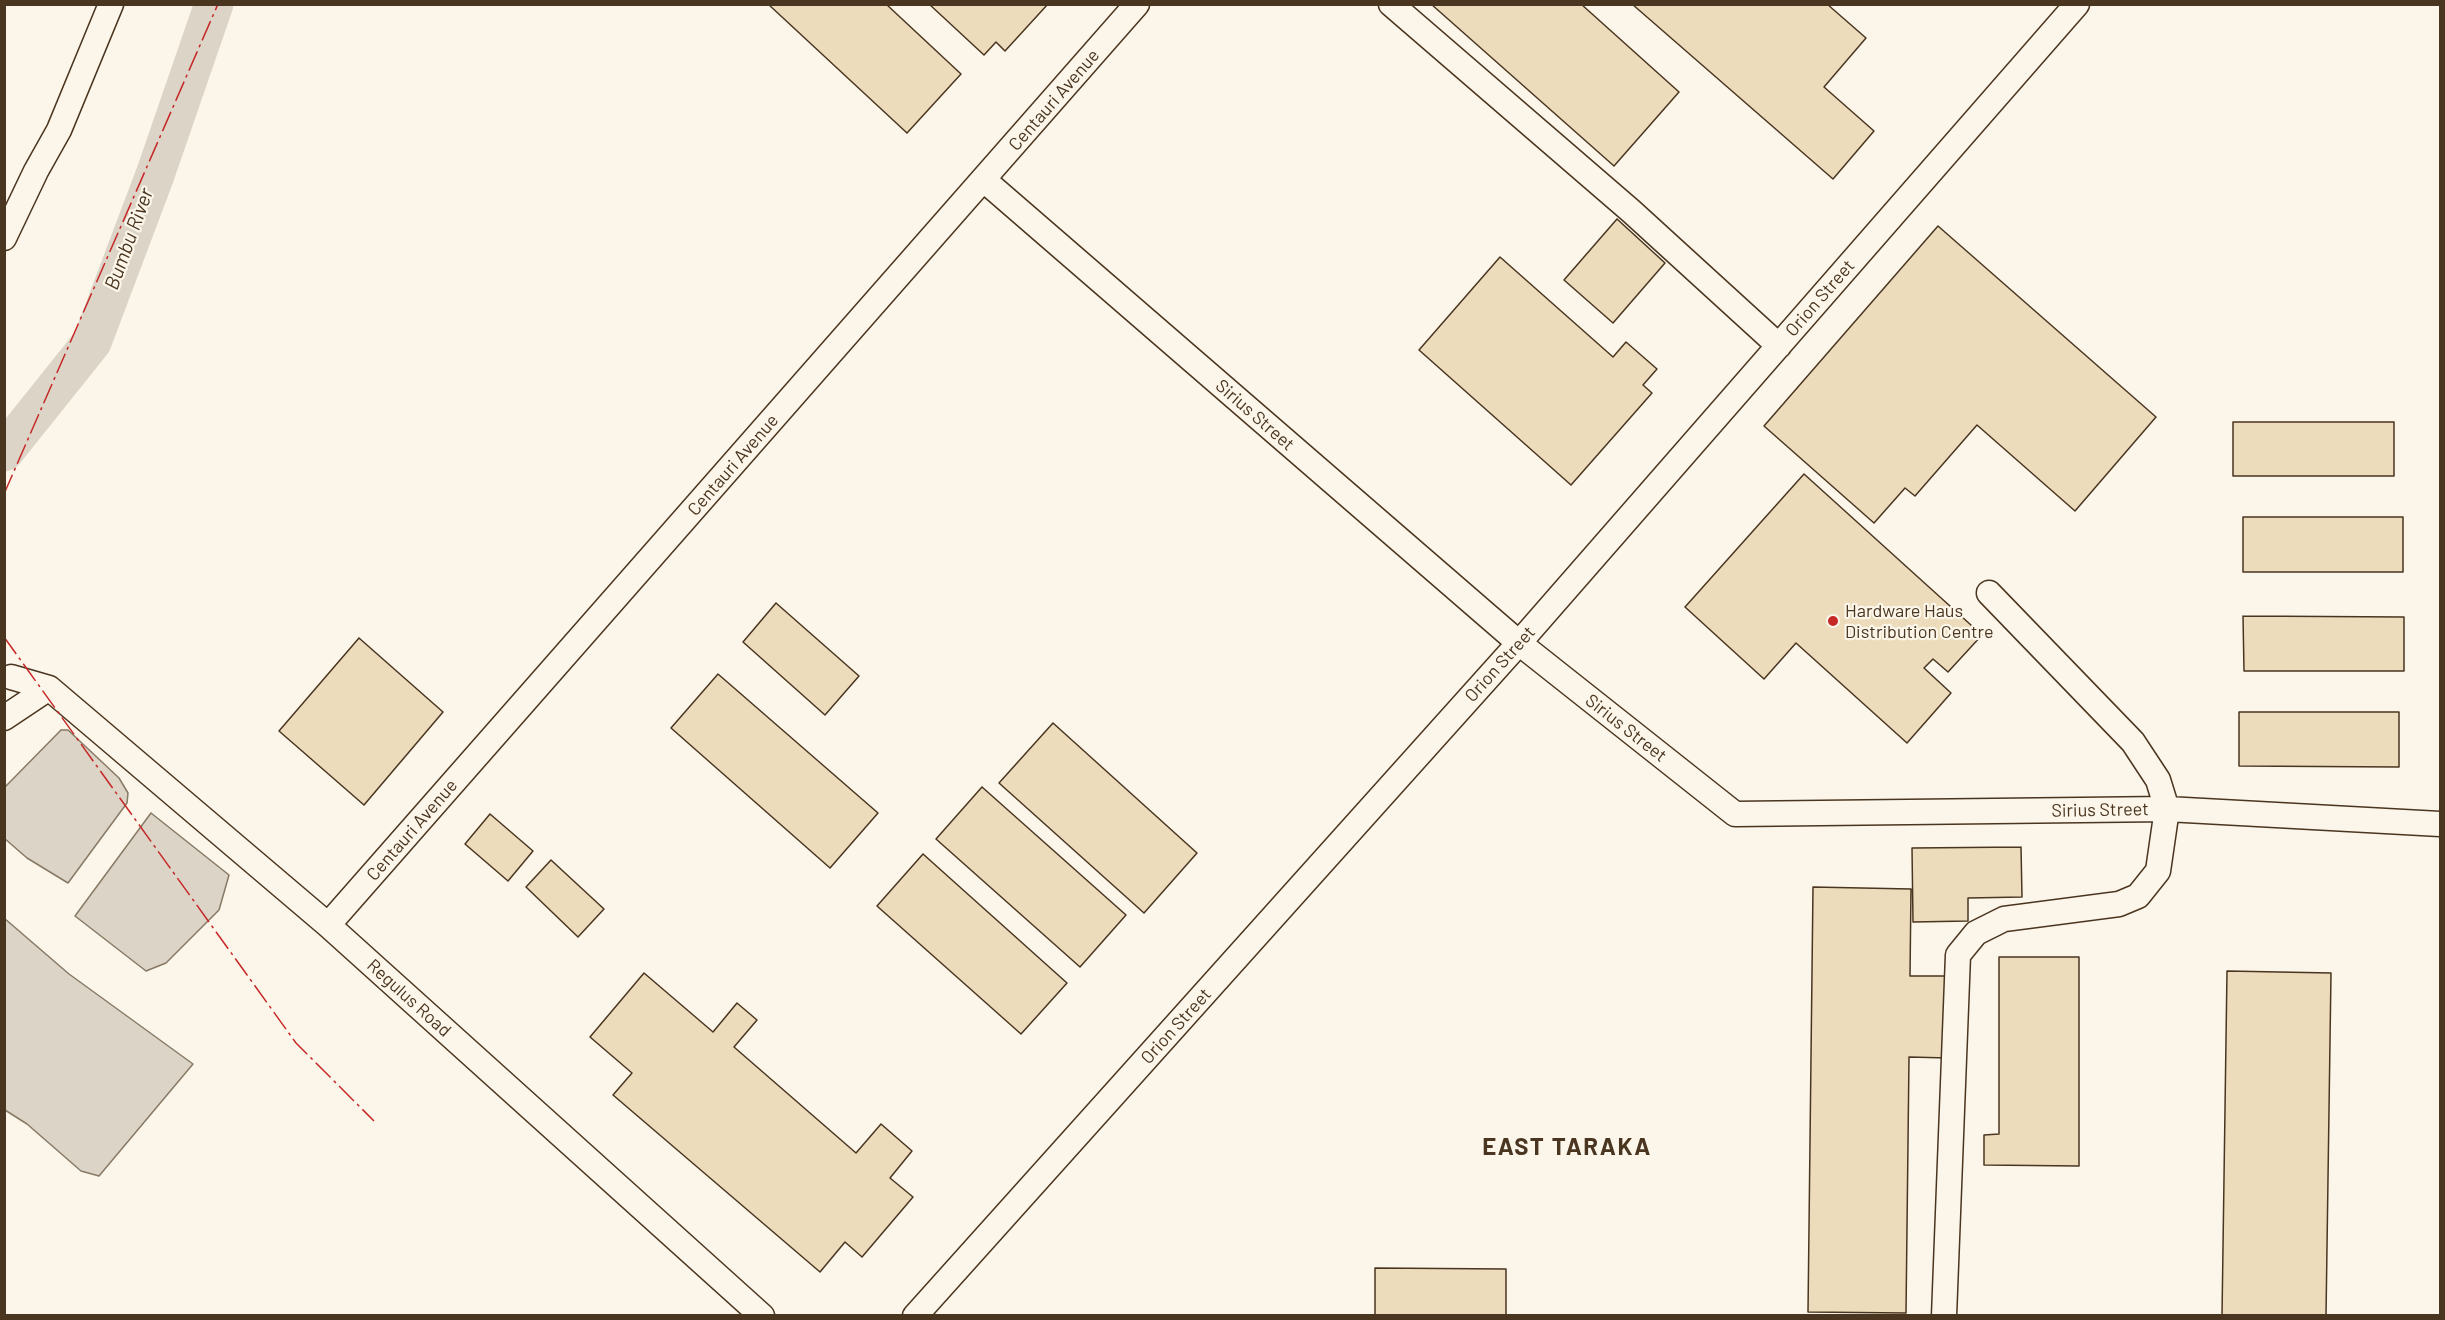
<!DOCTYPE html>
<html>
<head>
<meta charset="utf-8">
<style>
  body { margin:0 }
  #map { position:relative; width:2445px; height:1320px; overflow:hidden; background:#fbf6e9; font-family:Barlow,sans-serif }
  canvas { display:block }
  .frame { position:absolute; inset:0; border:6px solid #4a3520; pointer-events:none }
</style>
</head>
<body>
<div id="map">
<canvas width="2445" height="1320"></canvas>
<div class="frame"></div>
</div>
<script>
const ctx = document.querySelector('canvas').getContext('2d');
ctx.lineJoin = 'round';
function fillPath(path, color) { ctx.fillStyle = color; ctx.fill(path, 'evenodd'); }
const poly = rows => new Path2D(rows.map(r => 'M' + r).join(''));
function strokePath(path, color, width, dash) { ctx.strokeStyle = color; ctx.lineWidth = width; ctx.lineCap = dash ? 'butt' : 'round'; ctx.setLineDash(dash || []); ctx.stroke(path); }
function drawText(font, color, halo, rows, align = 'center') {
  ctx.font = font + ' Barlow,sans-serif'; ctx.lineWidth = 4.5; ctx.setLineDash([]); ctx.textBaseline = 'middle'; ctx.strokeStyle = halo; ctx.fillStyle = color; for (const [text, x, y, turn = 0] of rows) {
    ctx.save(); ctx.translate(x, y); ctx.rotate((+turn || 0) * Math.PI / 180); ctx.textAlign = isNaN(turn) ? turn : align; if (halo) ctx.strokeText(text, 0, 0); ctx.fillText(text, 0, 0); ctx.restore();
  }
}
const water = poly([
  [61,730,68,730,119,778,128,793,127,803,68,883,27,858,4,838,5,787,61,730],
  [151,813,229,875,219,910,166,963,146,971,75,916,151,813],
  [4,918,69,974,193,1064,99,1176,81,1171,27,1124,5,1110,4,918]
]);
const river = poly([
  [4,452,92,342,155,175,214,4]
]);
const building = poly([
  [768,4,886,4,961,74,907,133,768,4],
  [929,4,1048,4,1005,51,996,42,984,55,929,4],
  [1431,4,1581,4,1679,92,1614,166,1431,4],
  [1632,4,1827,4,1866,38,1824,87,1874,131,1833,179,1632,4],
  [1617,219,1665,263,1613,323,1564,280,1617,219],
  [1938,226,2156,417,2075,511,1977,425,1915,496,1905,488,1874,523,1764,426,1938,226],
  [1500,257,1613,357,1626,342,1657,369,1643,385,1652,393,1571,485,1419,350,1500,257],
  [2233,422,2394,422,2394,476,2233,476,2233,422],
  [1804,474,1982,635,1948,672,1933,659,1924,668,1951,693,1907,743,1796,643,1764,679,1685,607,1804,474],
  [2243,517,2403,517,2403,572,2243,572,2243,517],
  [776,603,859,676,825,715,743,642,776,603],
  [2243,616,2404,617,2404,671,2244,671,2243,616],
  [359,638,443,712,364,805,279,731,359,638],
  [718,674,878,813,830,868,671,728,718,674],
  [2239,712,2399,712,2399,767,2239,766,2239,712],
  [1053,723,1197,853,1144,913,999,783,1053,723],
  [982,787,1126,915,1080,967,936,839,982,787],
  [490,814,533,851,508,881,465,844,490,814],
  [2021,847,2022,897,1968,898,1968,921,1913,922,1912,848,2021,847],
  [923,854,1067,983,1021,1034,877,906,923,854],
  [551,860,604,909,578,937,526,887,551,860],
  [1813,887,1911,889,1910,976,1949,976,1948,1058,1909,1057,1906,1313,1808,1312,1813,887],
  [1999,957,2079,957,2079,1166,1984,1165,1984,1135,1999,1134,1999,957],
  [2227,971,2331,973,2326,1316,2222,1316,2227,971],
  [644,973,713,1032,737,1003,757,1020,734,1047,856,1153,881,1124,912,1151,890,1178,913,1197,862,1257,845,1242,820,1272,613,1095,632,1073,590,1037,644,973],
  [1375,1268,1506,1269,1506,1316,1375,1316,1375,1268]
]);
const minor = poly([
  [1391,4,1631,211,1779,346],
  [984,180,1519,643,1735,814,2167,809,2440,824],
  [4,238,36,171,59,130,111,4],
  [11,677,49,688,328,925,762,1316],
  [4,718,49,688],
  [328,925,1137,4],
  [915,1316,1519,643,2077,4],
  [1944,1316,1958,955,1976,933,2004,919,2119,904,2138,896,2158,871,2167,809,2158,780,2133,742,1989,593]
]);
const power = poly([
  [4,494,218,4],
  [4,637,296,1043,374,1121]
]);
const markers = [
  [1833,621,6,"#c62828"]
];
const streetNames = [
  ["Centauri Avenue",1054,100,-49],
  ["Orion Street",1820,298,-49],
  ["Sirius Street",1255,415,41],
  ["Centauri Avenue",733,465,-49],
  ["Orion Street",1500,664,-48],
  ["Sirius Street",1626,728,38],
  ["Sirius Street",2100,810,-1],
  ["Centauri Avenue",412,830,-49],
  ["Regulus Road",409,998,42],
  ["Orion Street",1176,1026,-48]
];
const poiNames = [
  ["Hardware Haus",1845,611],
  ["Distribution Centre",1845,632]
];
const waterNames = [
  ["Bumbu River",129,239,-70]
];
const districtNames = [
  ["EAST TARAKA",1567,1147]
];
fillPath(water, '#dcd4c6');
strokePath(water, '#887966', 1.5);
strokePath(river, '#dcd4c6', 39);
fillPath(building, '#ecdcbc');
strokePath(building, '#4a3520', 1.5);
strokePath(minor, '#4a3520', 27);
strokePath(minor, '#fbf6e9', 24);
strokePath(power, '#c62828', 1.5, [21, 4.5, 3, 4.5]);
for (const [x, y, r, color] of markers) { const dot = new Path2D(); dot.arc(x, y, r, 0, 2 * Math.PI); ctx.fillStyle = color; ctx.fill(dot); strokePath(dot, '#fbf6e9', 2); }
drawText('18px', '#4a3520', '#fbf6e9', streetNames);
drawText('18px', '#4a3520', '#fbf6e9', poiNames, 'left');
drawText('italic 20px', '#4a3520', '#fbf6e9', waterNames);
ctx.letterSpacing = '1.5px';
drawText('bold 24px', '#4a3520', '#fbf6e9', districtNames);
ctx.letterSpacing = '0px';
</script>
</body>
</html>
